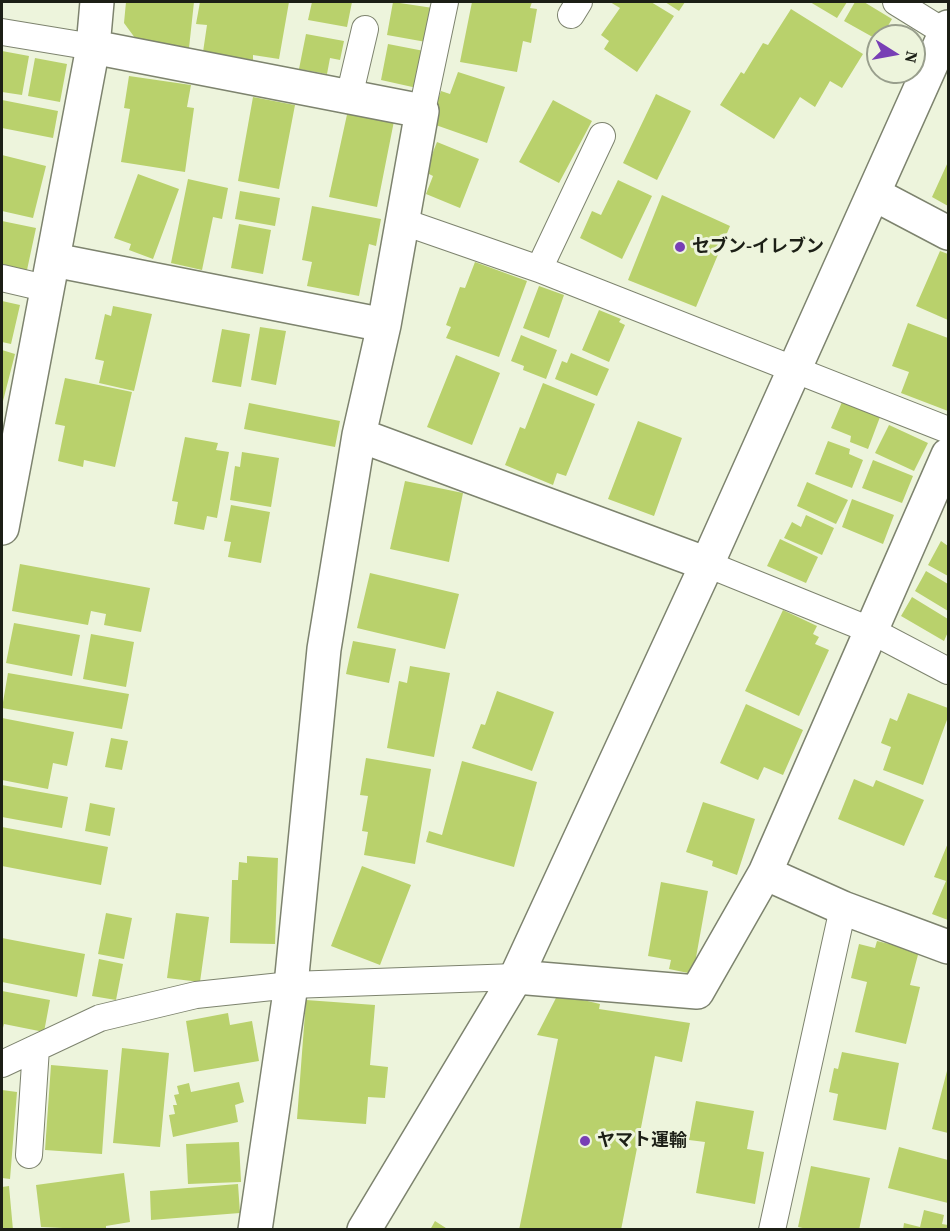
<!DOCTYPE html>
<html>
<head>
<meta charset="utf-8">
<style>
  body { margin:0 }
  #map { position:relative; width:950px; height:1231px; overflow:hidden; background:#edf4dc; font-family:"Source Serif 4",serif }
  canvas { display:block }
  .frame { position:absolute; inset:0; border:3px solid #1c1f16; pointer-events:none }
  .north { position:absolute; left:866px; top:24px; width:60px; height:60px; box-sizing:border-box; background:#edf4dc; border:2px solid #999f8d; border-radius:50%; rotate:101deg; font-size:16px; font-weight:700; line-height:24px; text-align:center; color:#1c1f16 }
  .north::after { content:''; display:block; margin:auto; width:21px; height:27px; background:#783fb5; clip-path:polygon(50% 0,100% 100%,50% 72%,0 100%) }
</style>
</head>
<body>
<div id="map">
<canvas width="950" height="1231"></canvas>
<div class="frame"></div>
<div class="north">N</div>
</div>
<script>
const ctx = document.querySelector('canvas').getContext('2d');
ctx.lineJoin = 'round';
function fillPath(path, color) { ctx.fillStyle = color; ctx.fill(path, 'evenodd'); }
const poly = rows => new Path2D(rows.map(r => 'M' + r).join(''));
function strokePath(path, color, width, dash) { ctx.strokeStyle = color; ctx.lineWidth = width; ctx.lineCap = dash ? 'butt' : 'round'; ctx.setLineDash(dash || []); ctx.stroke(path); }
function drawText(font, color, halo, rows, align = 'center') {
  ctx.font = font + ' "Source Serif 4","Noto Sans JP",serif'; ctx.lineWidth = 6; ctx.setLineDash([]); ctx.textBaseline = 'middle'; ctx.strokeStyle = halo; ctx.fillStyle = color; for (const [text, x, y, turn = 0] of rows) {
    ctx.save(); ctx.translate(x, y); ctx.rotate((+turn || 0) * Math.PI / 180); ctx.textAlign = isNaN(turn) ? turn : align; if (halo) ctx.strokeText(text, 0, 0); ctx.fillText(text, 0, 0); ctx.restore();
  }
}
const building = poly([
  [126,2,194,2,189,48,138,42,124,23],
  [200,2,289,2,279,59,253,55,253,60,203,52,207,25,196,24],
  [312,2,352,2,347,27,308,20],
  [393,2,433,8,426,42,387,35],
  [472,2,532,2,530,8,537,9,531,43,523,41,517,72,460,62],
  [610,2,651,2,674,16,637,72,604,49,609,41,601,35,620,8],
  [665,2,685,2,679,11],
  [810,2,847,2,837,18],
  [855,2,864,2,892,19,882,36,878,36,878,40,844,21],
  [791,9,863,54,842,88,830,81,815,107,800,97,774,139,720,105,741,72,744,74,763,43,768,45],
  [306,34,344,41,340,60,330,58,327,74,299,69],
  [388,44,424,51,417,88,381,80],
  [2,51,29,56,22,95,2,92],
  [35,58,67,64,60,102,28,96],
  [458,72,505,87,487,143,430,123,441,91,450,94],
  [129,76,191,85,187,107,194,108,185,172,121,162,130,109,124,108],
  [656,94,691,111,657,180,623,163],
  [253,97,295,105,279,189,238,181],
  [2,100,58,111,53,138,2,128],
  [553,100,592,121,559,183,519,162],
  [348,110,394,121,377,207,329,197],
  [437,142,479,159,460,208,426,194,433,176,425,172],
  [2,155,46,166,33,218,2,211],
  [948,162,948,206,932,197],
  [138,174,179,189,153,259,129,250,131,244,114,238],
  [188,179,228,188,222,219,213,217,202,270,171,263],
  [618,180,652,196,622,259,580,238,592,211,601,215],
  [240,191,280,198,275,226,235,219],
  [662,195,730,226,696,307,628,280],
  [312,206,381,219,376,246,369,244,359,296,307,286,312,262,302,260],
  [2,221,36,228,27,270,2,264],
  [239,224,271,230,263,274,231,268],
  [940,251,948,254,948,320,916,306],
  [475,262,527,281,499,357,446,338,451,327,446,325,460,287,465,288],
  [539,286,564,295,549,338,523,328],
  [2,301,20,305,11,344,2,342],
  [113,306,152,314,134,391,99,383,104,361,95,359,105,314,111,316],
  [599,310,621,319,619,322,625,325,609,362,582,350],
  [908,323,948,338,948,411,901,393,909,372,892,366],
  [260,327,286,331,276,385,251,380],
  [222,329,250,334,241,387,212,382],
  [521,335,557,350,546,379,523,370,524,366,511,361],
  [2,350,15,354,2,405],
  [571,353,609,369,597,396,555,379,562,361,567,363],
  [456,355,500,373,472,445,427,427],
  [65,378,132,392,115,467,84,460,83,467,58,461,65,426,55,424],
  [543,383,595,404,566,476,557,473,553,485,505,465,520,427,525,429],
  [842,402,880,417,868,449,850,442,851,436,831,428],
  [249,403,340,421,335,447,244,429],
  [638,421,682,438,654,516,608,499],
  [889,425,928,443,914,471,875,453],
  [185,437,218,443,216,450,229,452,217,518,207,516,204,530,174,524,178,502,172,501],
  [828,441,850,449,849,454,863,460,852,488,815,474],
  [242,452,279,458,271,507,230,500,235,466,240,467],
  [873,460,913,476,902,503,862,488],
  [405,481,463,493,449,562,390,549],
  [807,482,848,500,836,524,797,506],
  [852,499,894,515,883,544,842,527],
  [231,505,270,512,261,563,228,557,231,542,224,541],
  [806,515,834,528,822,555,784,538,792,522,801,527],
  [780,539,818,557,806,583,767,566],
  [941,541,948,546,948,576,928,565],
  [20,564,150,588,141,632,104,625,106,614,91,611,88,625,12,611],
  [926,571,948,584,948,611,915,591],
  [370,573,459,594,445,649,357,628],
  [912,597,948,619,948,632,944,641,901,616],
  [783,610,817,626,813,634,819,637,815,644,829,650,799,716,745,691],
  [14,623,80,635,72,676,6,663],
  [91,634,134,642,126,687,83,679],
  [353,641,396,649,389,683,346,674],
  [410,666,450,673,434,757,387,748,399,681,407,683],
  [8,673,129,694,122,729,2,708],
  [497,691,554,712,532,771,472,748,481,724,485,725],
  [908,693,948,708,948,717,923,785,883,770,891,747,881,743,890,718,897,721],
  [746,704,803,730,783,775,764,767,758,780,720,763],
  [2,718,74,732,67,766,53,763,48,789,2,780],
  [111,738,128,741,122,770,105,767],
  [366,758,431,769,415,864,364,855,368,832,362,831,368,796,360,795],
  [462,761,537,782,514,867,426,842,429,831,442,835],
  [854,779,873,787,876,780,924,800,904,846,838,819],
  [2,785,68,797,62,828,2,817],
  [703,802,755,819,737,875,712,866,713,861,686,852],
  [90,803,115,808,110,836,85,831],
  [2,827,108,847,101,885,2,866],
  [948,843,948,920,932,914,946,881,934,877],
  [247,856,278,858,275,944,230,943,232,880,238,880,239,862,247,863],
  [362,866,411,885,380,965,331,946],
  [661,882,708,891,693,974,669,969,671,960,648,956],
  [106,913,132,918,124,959,98,954],
  [176,913,209,917,200,982,167,978],
  [2,938,85,954,77,997,2,982],
  [877,941,919,951,910,985,920,987,906,1044,855,1032,867,982,851,978,859,944,875,948],
  [99,959,123,964,116,1000,92,996],
  [2,991,50,1000,44,1032,4,1024,2,1032],
  [558,994,600,1004,599,1009,690,1023,682,1062,655,1056,621,1230,519,1230,558,1039,537,1035],
  [306,1000,375,1005,370,1065,388,1067,385,1098,368,1097,366,1124,297,1119],
  [228,1013,230,1025,252,1021,259,1061,194,1072,186,1021],
  [122,1048,169,1053,160,1147,113,1143],
  [842,1052,899,1063,886,1130,833,1120,838,1094,829,1092,834,1068,838,1069],
  [51,1065,108,1070,102,1154,45,1150],
  [948,1067,948,1133,932,1129],
  [239,1082,244,1102,235,1105,238,1122,173,1137,169,1115,175,1114,173,1105,177,1105,174,1095,179,1094,177,1086,189,1083,191,1092],
  [2,1090,17,1092,10,1179,2,1178],
  [696,1101,754,1111,747,1149,764,1152,755,1204,696,1193,705,1142,689,1140],
  [239,1142,241,1182,188,1184,186,1144],
  [899,1147,948,1160,948,1203,888,1188],
  [811,1166,870,1178,859,1230,812,1230,798,1227],
  [124,1173,130,1222,106,1226,106,1230,41,1227,36,1185],
  [238,1184,240,1213,151,1220,150,1191],
  [9,1186,13,1230,2,1230,2,1187],
  [924,1210,944,1215,942,1224,948,1225,948,1230,903,1230,904,1223,920,1227],
  [435,1221,449,1230,430,1230]
]);
const lane = poly([
  [896,2,946,33],
  [571,15,579,2],
  [2,32,93,47],
  [349,97,365,29],
  [422,111,445,2],
  [404,222,539,269,948,430],
  [539,269,602,136],
  [2,278,49,289],
  [707,564,870,630,948,671],
  [2,1064,100,1018,196,995,291,985,516,977],
  [29,1155,36,1048],
  [772,1230,843,908]
]);
const street = poly([
  [93,47,422,111,384,325,359,435,324,649,291,985,255,1230],
  [874,194,948,233],
  [54,260,384,325],
  [359,435,707,564],
  [2,528,93,47,97,2],
  [765,873,843,908,948,947],
  [516,977,697,992,765,873,948,455]
]);
const secondary = poly([
  [364,1230,516,977,707,564,948,27]
]);
const markers = [
  [680,247,6,"#783fb5"],
  [585,1141,6,"#783fb5"]
];
const poiNames = [
  ["セブン-イレブン",692,247],
  ["ヤマト運輸",597,1141]
];
fillPath(building, '#b9d16c');
strokePath(lane, '#7d836e', 28);
strokePath(street, '#7d836e', 36);
strokePath(secondary, '#7d836e', 36);
strokePath(lane, '#fff', 26);
strokePath(street, '#fff', 33);
strokePath(secondary, '#fff', 33);
for (const [x, y, r, color] of markers) { const dot = new Path2D(); dot.arc(x, y, r, 0, 2 * Math.PI); ctx.fillStyle = color; ctx.fill(dot); strokePath(dot, '#edf4dc', 2); }
drawText('bold 18px', '#1c1f16', '#edf4dc', poiNames, 'left');
</script>
</body>
</html>
